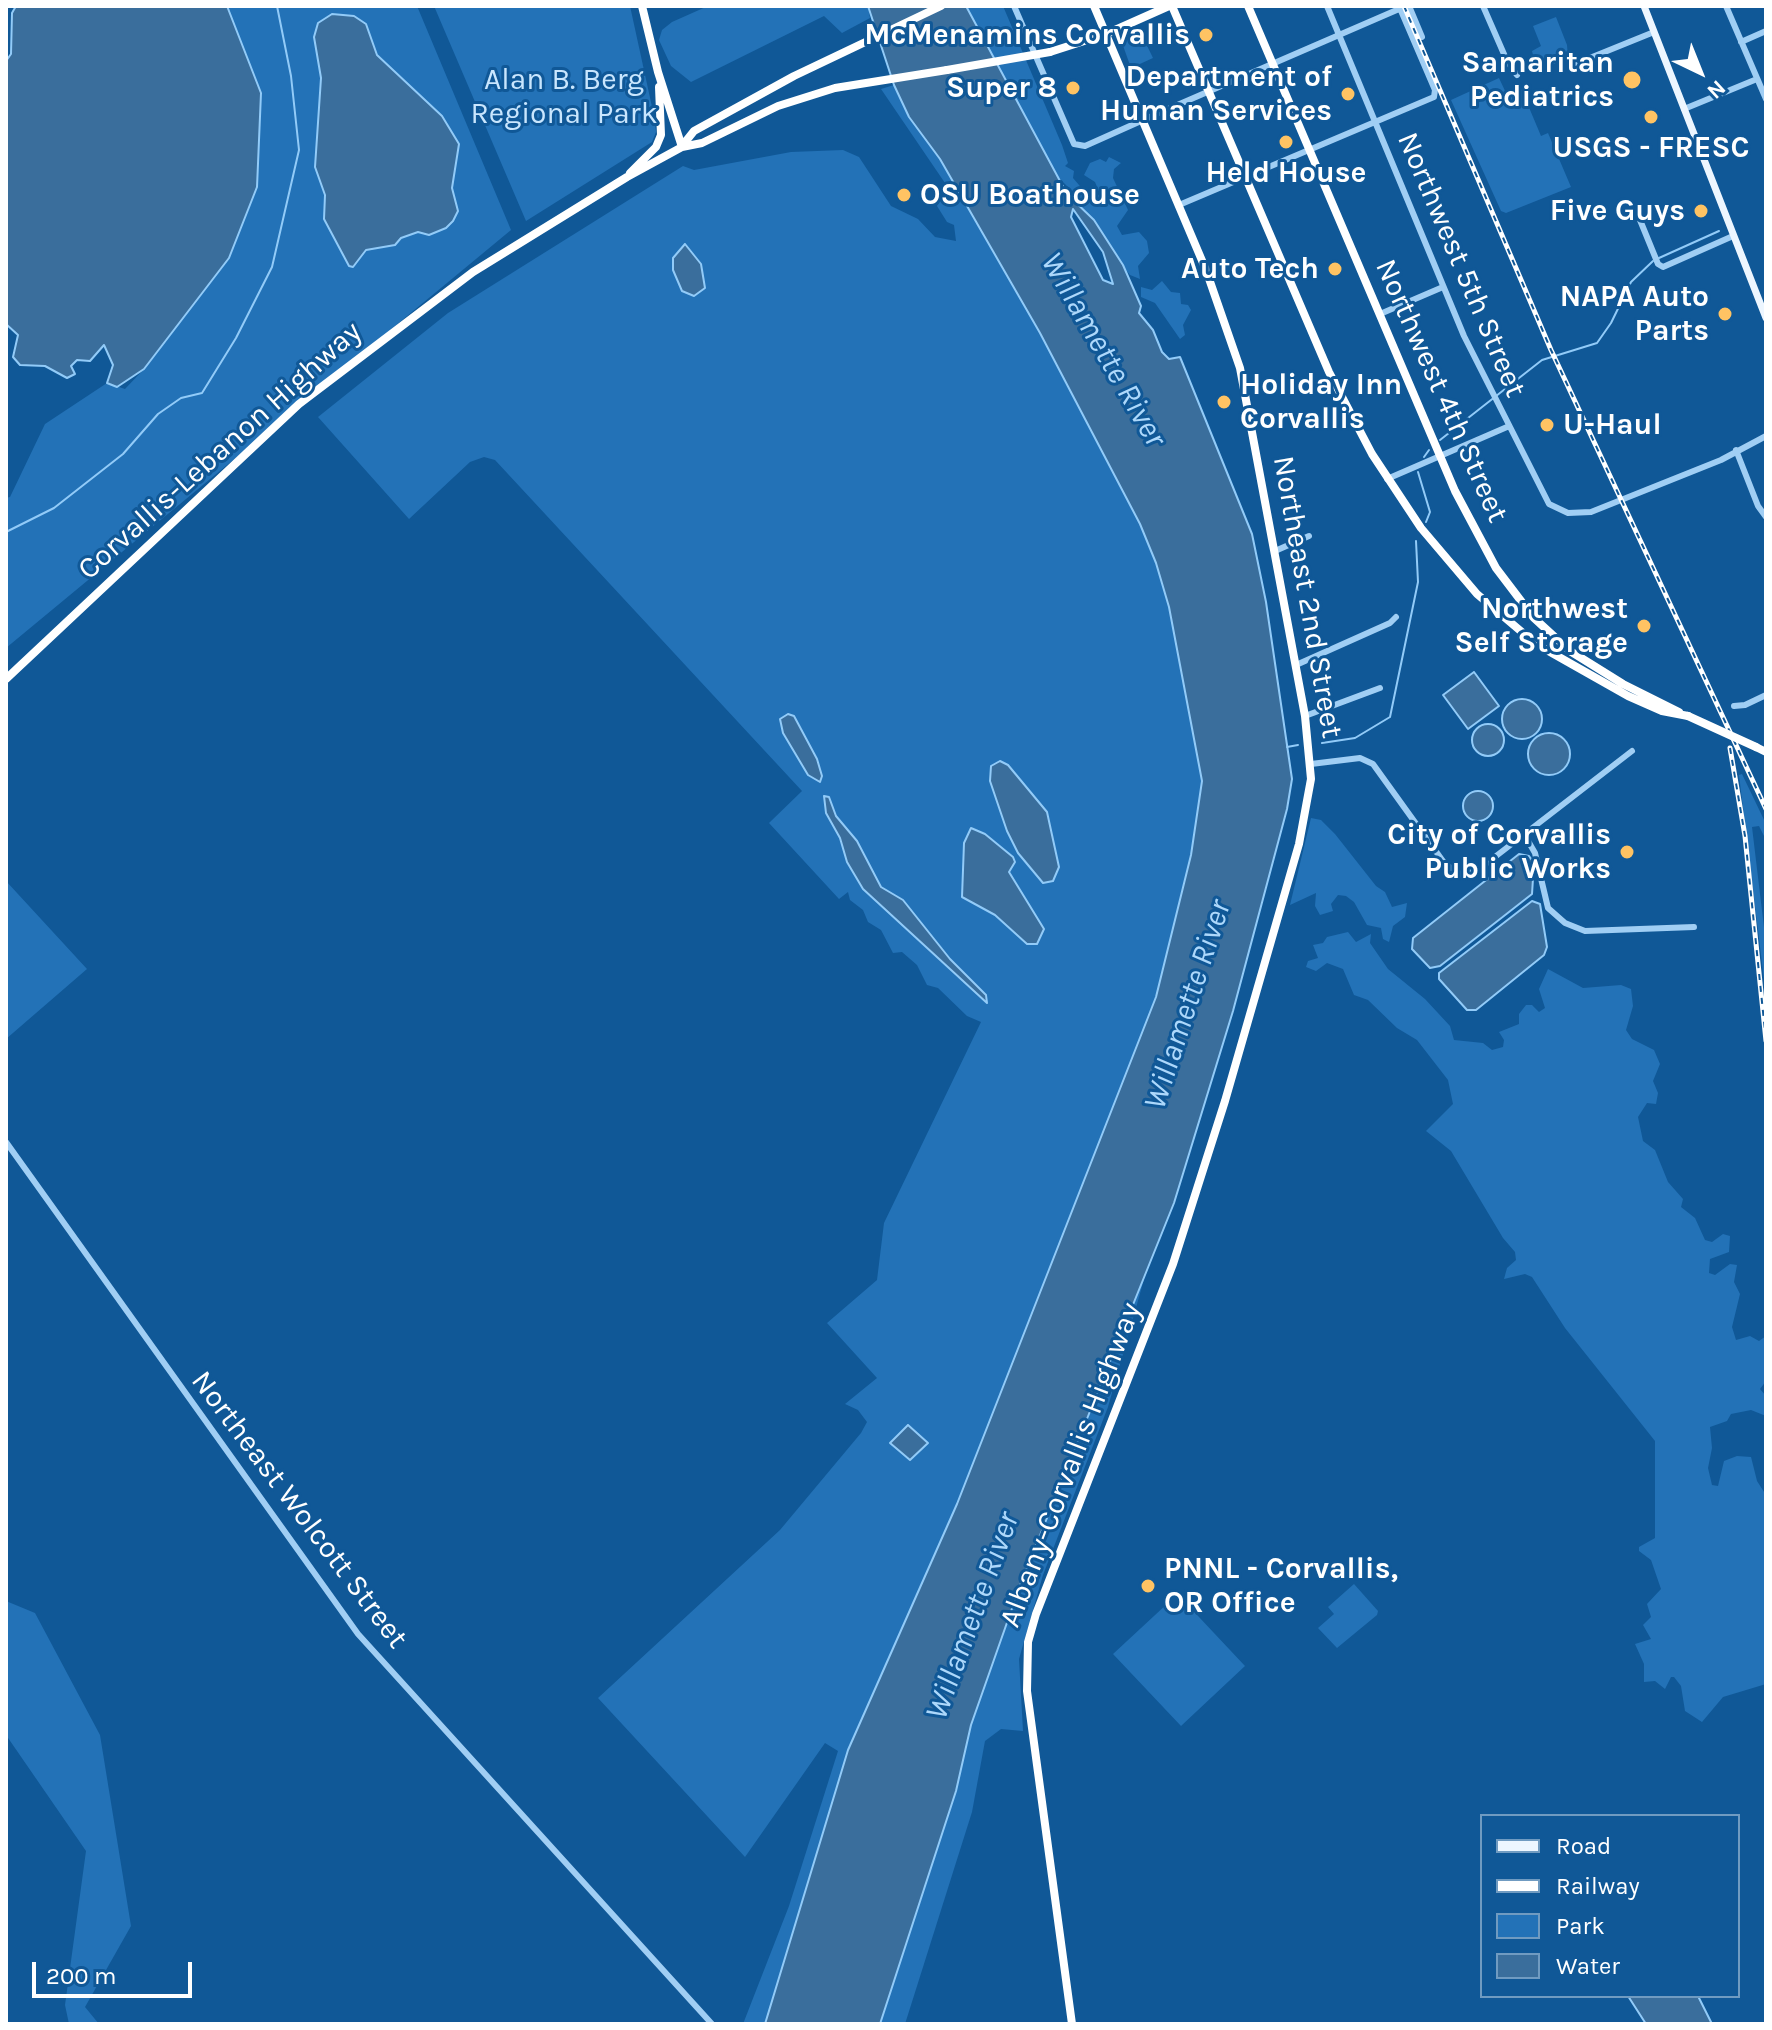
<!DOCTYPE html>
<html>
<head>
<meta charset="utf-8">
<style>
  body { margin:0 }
  #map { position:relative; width:1772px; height:2030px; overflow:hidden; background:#105897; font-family:Karla,sans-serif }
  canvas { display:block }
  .frame { position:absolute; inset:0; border:8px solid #fff; pointer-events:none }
  .legend { position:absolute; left:1480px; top:1814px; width:260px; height:184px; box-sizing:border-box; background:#105897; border:2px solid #709bc1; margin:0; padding:10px 14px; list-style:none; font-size:24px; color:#fff }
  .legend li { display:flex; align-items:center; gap:16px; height:40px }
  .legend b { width:40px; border:2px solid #709bc1 }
  .north { position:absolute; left:1660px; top:32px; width:80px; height:80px; -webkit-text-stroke:6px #105897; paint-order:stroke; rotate:137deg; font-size:22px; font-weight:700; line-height:32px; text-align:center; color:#fff }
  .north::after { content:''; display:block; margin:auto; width:28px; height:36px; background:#fff; clip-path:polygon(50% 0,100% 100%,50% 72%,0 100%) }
  .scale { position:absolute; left:32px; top:1962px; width:160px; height:36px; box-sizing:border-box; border:4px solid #fff; border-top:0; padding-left:10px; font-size:24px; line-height:28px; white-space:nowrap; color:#fff; -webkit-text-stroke:6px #105897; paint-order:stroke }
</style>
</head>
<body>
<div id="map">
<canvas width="1772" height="2030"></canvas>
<div class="frame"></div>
<ul class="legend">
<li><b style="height:10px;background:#edf6ff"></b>Road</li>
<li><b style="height:10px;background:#fff"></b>Railway</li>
<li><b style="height:22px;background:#2372b7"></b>Park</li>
<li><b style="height:22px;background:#3a6e9c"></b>Water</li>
</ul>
<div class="north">N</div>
<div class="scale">200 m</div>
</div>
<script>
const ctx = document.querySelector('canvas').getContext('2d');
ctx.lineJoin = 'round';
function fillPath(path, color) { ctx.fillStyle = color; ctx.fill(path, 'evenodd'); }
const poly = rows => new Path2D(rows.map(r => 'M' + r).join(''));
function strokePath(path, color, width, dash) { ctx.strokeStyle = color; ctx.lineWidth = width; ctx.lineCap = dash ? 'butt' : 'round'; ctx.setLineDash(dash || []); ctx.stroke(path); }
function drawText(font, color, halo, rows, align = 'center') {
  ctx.font = font + ' Karla,sans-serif'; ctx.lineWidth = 6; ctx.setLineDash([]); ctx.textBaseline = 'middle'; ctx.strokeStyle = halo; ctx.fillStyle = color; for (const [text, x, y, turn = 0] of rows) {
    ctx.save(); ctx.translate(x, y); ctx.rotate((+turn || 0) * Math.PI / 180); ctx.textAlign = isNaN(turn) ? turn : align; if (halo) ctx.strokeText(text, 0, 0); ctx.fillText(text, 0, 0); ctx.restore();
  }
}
const green = poly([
  [227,6,417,6,511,230,6,648,6,498,10,497,45,424,107,383,125,389,144,369,229,258,257,188,261,93],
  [434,6,630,6,654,116,656,132,652,142,526,221],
  [708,6,868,6,870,18,842,33,824,16,691,82,671,66,659,40,662,30,672,22],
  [966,6,1003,6,1062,145,1068,163,1065,166,1074,171,1073,178,1085,192,1093,198,1100,194,1095,182,1084,175,1090,163,1100,159,1106,162,1109,157,1121,163,1114,169,1113,178,1128,210,1117,226,1122,235,1139,232,1147,241,1149,253,1138,266,1140,279,1130,275,1076,210,1068,187,1054,173],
  [1556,17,1567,45,1568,58,1537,71,1528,69,1524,67,1534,59,1532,51,1541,46,1533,26],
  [1139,29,1153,58,1131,68,1121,40],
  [1499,78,1506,93,1520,86,1541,136,1548,133,1571,187,1506,213,1501,211,1451,100],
  [894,85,909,117,940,159,1040,333,1140,524,1156,563,1169,607,1202,781,1191,855,1156,997,957,1504,848,1752,765,2024,743,2024,789,1906,838,1751,825,1743,745,1857,598,1698,780,1530,861,1433,867,1422,858,1410,845,1404,877,1378,827,1323,877,1280,884,1223,981,1022,967,1016,938,988,927,985,917,965,902,952,893,953,881,930,868,922,863,910,850,900,848,892,839,899,769,823,802,791,495,460,484,457,470,462,409,519,318,417,448,313,683,166,694,170,791,152,843,150,859,157,891,206,918,219,935,237,956,241,954,225,947,222,937,206,947,186,881,89],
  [1162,281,1171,292,1180,293,1181,304,1188,305,1191,310,1183,325,1185,335,1180,339,1155,303,1141,297,1141,287,1152,290],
  [1742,774,1766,824,1766,840,1759,826,1752,827,1766,944,1766,996,1739,775],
  [1311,818,1321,820,1335,834,1376,886,1385,892,1392,907,1407,903,1405,917,1393,926,1389,942,1383,939,1381,928,1367,925,1354,902,1346,896,1338,895,1331,904,1333,911,1320,915,1315,906,1316,893,1290,905],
  [6,881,87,969,6,1039],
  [1348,932,1356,942,1371,934,1370,943,1388,969,1425,999,1450,1026,1454,1040,1483,1043,1492,1050,1503,1047,1504,1040,1499,1032,1519,1024,1519,1014,1526,1005,1532,1005,1539,1012,1545,1008,1539,989,1548,969,1583,988,1621,985,1631,989,1633,1006,1626,1030,1632,1039,1654,1050,1660,1064,1653,1081,1658,1093,1656,1104,1647,1103,1638,1117,1643,1141,1655,1150,1668,1182,1683,1199,1681,1207,1695,1218,1705,1240,1712,1242,1723,1234,1730,1236,1729,1252,1710,1259,1709,1273,1715,1275,1730,1264,1737,1265,1734,1282,1740,1294,1732,1327,1736,1340,1750,1336,1759,1341,1766,1336,1766,1381,1760,1389,1766,1396,1766,1416,1751,1410,1731,1414,1727,1421,1710,1427,1712,1448,1708,1468,1712,1485,1718,1486,1724,1461,1737,1456,1751,1457,1757,1481,1766,1495,1766,1684,1723,1697,1702,1722,1685,1711,1681,1686,1674,1677,1671,1677,1665,1689,1655,1681,1644,1682,1644,1664,1635,1644,1651,1639,1643,1625,1651,1617,1647,1604,1661,1589,1651,1560,1639,1551,1639,1547,1655,1538,1655,1441,1565,1328,1532,1277,1525,1274,1504,1279,1507,1268,1516,1260,1515,1252,1503,1238,1451,1151,1426,1131,1453,1104,1448,1080,1417,1040,1397,1028,1368,1000,1354,995,1343,969,1327,963,1316,971,1306,967,1308,961,1318,958,1313,945,1323,943,1327,937],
  [1150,1258,1108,1407,1043,1575,1019,1659,1023,1731,1001,1729,985,1741,972,1812,905,2024,880,2024,956,1791,971,1725,1022,1580],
  [1354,1584,1378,1611,1377,1615,1337,1648,1318,1628,1334,1614,1328,1607],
  [1183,1600,1245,1666,1181,1726,1113,1654,1168,1603,1174,1609],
  [6,1601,35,1613,100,1735,131,1926,85,2007,99,2024,69,2024,65,2005,86,1851,6,1735]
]);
const water = poly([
  [16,6,227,6,261,93,257,187,229,258,144,369,117,387,107,383,113,365,104,345,90,361,77,360,71,366,75,374,67,378,45,366,20,365,13,357,18,335,6,324,6,61,11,54,12,13,16,6],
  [868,6,966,6,1067,194,1094,220,1123,265,1141,306,1139,313,1153,330,1162,352,1169,359,1180,357,1252,534,1266,602,1292,779,1287,809,1233,1011,1174,1203,1022,1580,971,1725,956,1791,880,2024,765,2024,848,1750,957,1504,1156,997,1191,855,1202,781,1169,607,1156,563,1140,524,1040,333,940,159,909,117,894,85,868,6],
  [1073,209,1103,252,1113,284,1103,280,1071,217,1073,209],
  [332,14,354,16,366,24,377,55,442,116,459,144,452,188,458,211,453,221,446,228,429,235,418,232,401,238,395,245,366,250,353,267,349,266,324,219,325,195,315,167,321,78,314,37,318,23,332,14],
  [685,244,701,264,705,288,694,296,682,291,673,270,673,258,685,244],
  [1474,672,1499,706,1468,729,1443,695,1474,672],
  '1502 719a20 20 0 1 1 40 0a20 20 0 1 1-40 0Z',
  [788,714,794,716,817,759,822,776,820,782,808,775,783,733,780,719,788,714],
  '1472 740a16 16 0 1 1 32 0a16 16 0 1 1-32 0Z',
  '1528 754a21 21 0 1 1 42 0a21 21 0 1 1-42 0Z',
  [1000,761,1008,765,1047,812,1059,867,1053,881,1043,883,1018,853,1007,831,990,781,991,766,1000,761],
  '1463 806a15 15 0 1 1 30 0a15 15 0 1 1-30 0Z',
  [824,796,829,797,836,816,857,841,881,887,903,900,950,959,986,995,987,1003,863,889,847,862,840,838,826,813,824,796],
  [971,828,985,834,1013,857,1015,862,1009,872,1044,929,1037,944,1027,944,995,915,962,897,964,843,971,828],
  [1519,854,1529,856,1534,863,1532,894,1440,966,1430,968,1412,949,1413,938,1519,854],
  [1532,901,1540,904,1547,947,1544,955,1476,1010,1467,1010,1439,979,1439,973,1532,901],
  [908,1425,928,1443,910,1460,890,1443,908,1425],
  [1628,1996,1698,1996,1712,2024,1646,2024,1628,1996]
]);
const stream = poly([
  [1659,258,1719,231],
  [1440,440,1542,360,1597,343,1611,323,1631,282,1653,261],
  [1424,457,1429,450],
  [1418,472,1430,512,1426,522],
  [6,532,54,508,123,454,158,414,181,398,202,393,236,338,272,267,299,150,291,76,277,6],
  [1322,743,1355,738,1390,717,1418,582,1416,541],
  [1287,747,1298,745]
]);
const minor = poly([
  [1014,6,1074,144,1085,146,1141,121],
  [1327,6,1464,336,1549,504,1568,513,1591,512,1721,460,1766,436],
  [1409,6,1422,37],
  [1483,6,1507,61,1517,75],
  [1726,6,1766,99],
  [1741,42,1766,31],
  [1575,64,1654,32],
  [1684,109,1757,79],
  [1145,119,1406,6],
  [1179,205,1434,97,1435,90,1399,6],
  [1640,220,1658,264,1663,267,1733,236],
  [1380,314,1443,287],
  [1736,450,1758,506,1766,517],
  [1387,479,1507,427],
  [1275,551,1309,536],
  [1296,665,1390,623,1396,617],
  [1734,706,1745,705,1766,695],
  [1305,716,1380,688],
  [1311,764,1360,758,1373,764,1445,864,1462,875,1478,870,1632,751],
  [1524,834,1535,853,1548,908,1565,923,1585,931,1694,927],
  [6,1142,358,1634,712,2024]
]);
const major = poly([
  [1644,6,1766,318]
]);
const highway = poly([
  [642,6,658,72,682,147],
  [1172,6,1329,372,1372,454,1421,528,1477,594,1536,644,1628,696,1662,711,1688,716],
  [1248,6,1455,491,1496,568,1534,618,1570,651,1623,684,1679,712],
  [1050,52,1106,34,1169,6],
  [682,146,694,131,794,76,941,6],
  [630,173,656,147,661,135,659,87],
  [6,679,299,404,473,272,627,177,682,147,702,143,778,106,835,88,947,70],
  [1756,747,1766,752],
  [1072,2024,1027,1691,1028,1642,1036,1614,1173,1264,1225,1101,1299,844,1311,779,1305,716,1240,368,1206,270,1094,6]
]);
const rail = poly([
  [1404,6,1551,350,1766,809],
  [1730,748,1745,836,1766,1041]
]);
const highwayBridge = poly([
  [947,70,1050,52],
  [1688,716,1756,747]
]);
const markers = [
  [1206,35,8,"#ffc363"],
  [1632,80,10,"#ffc363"],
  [1073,88,8,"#ffc363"],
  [1348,94,8,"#ffc363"],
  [1651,117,8,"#ffc363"],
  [1286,142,8,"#ffc363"],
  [904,195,8,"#ffc363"],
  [1701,211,8,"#ffc363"],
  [1335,269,8,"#ffc363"],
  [1725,314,8,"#ffc363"],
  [1224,402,8,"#ffc363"],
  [1547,425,8,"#ffc363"],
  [1644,626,8,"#ffc363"],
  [1627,852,8,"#ffc363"],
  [1148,1586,8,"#ffc363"]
];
const poiNames = [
  ["McMenamins Corvallis",1190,35],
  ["Samaritan",1614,63],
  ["Pediatrics",1614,97],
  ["Department of",1332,77],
  ["Human Services",1332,111],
  ["Super 8",1057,88],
  ["USGS - FRESC",1651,148,"center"],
  ["Held House",1286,173,"center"],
  ["OSU Boathouse",920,195,"left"],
  ["Five Guys",1685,211],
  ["Auto Tech",1319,269],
  ["NAPA Auto",1709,297],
  ["Parts",1709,331],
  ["Holiday Inn",1240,385,"left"],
  ["Corvallis",1240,419,"left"],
  ["U-Haul",1563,425,"left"],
  ["Northwest",1628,609],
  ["Self Storage",1628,643],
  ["City of Corvallis",1611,835],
  ["Public Works",1611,869],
  ["PNNL - Corvallis,",1164,1569,"left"],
  ["OR Office",1164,1603,"left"]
];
const parkNames = [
  ["Alan B. Berg",564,80],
  ["Regional Park",564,114]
];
const streetNames = [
  ["Northwest 5th Street",1461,265,67],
  ["Northwest 4th Street",1441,391,66],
  ["Corvallis-Lebanon Highway",220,451,-42],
  ["Northeast 2nd Street",1307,597,80],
  ["Albany-Corvallis Highway",1071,1465,-69],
  ["Northeast Wolcott Street",299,1510,53]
];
const waterNames = [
  ["Willamette River",1103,350,60],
  ["Willamette River",1188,1005,-72],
  ["Willamette River",973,1616,-70]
];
fillPath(green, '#2372b7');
fillPath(water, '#3a6e9c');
strokePath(water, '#92cbf8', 2);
strokePath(stream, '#92cbf8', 2);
strokePath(minor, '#a0cef4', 6);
strokePath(major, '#edf6ff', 7);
strokePath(highway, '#fff', 8);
strokePath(rail, '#fff', 5);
strokePath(rail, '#105897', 2, [6]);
strokePath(highwayBridge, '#fff', 8);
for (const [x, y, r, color] of markers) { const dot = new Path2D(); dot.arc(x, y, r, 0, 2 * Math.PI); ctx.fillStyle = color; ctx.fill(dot); strokePath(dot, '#105897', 3); }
drawText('bold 30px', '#fff', '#105897', poiNames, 'right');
drawText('30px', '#c9e6fe', '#105897', parkNames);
drawText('30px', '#fff', '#105897', streetNames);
drawText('italic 32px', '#add8fb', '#105897', waterNames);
</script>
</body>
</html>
